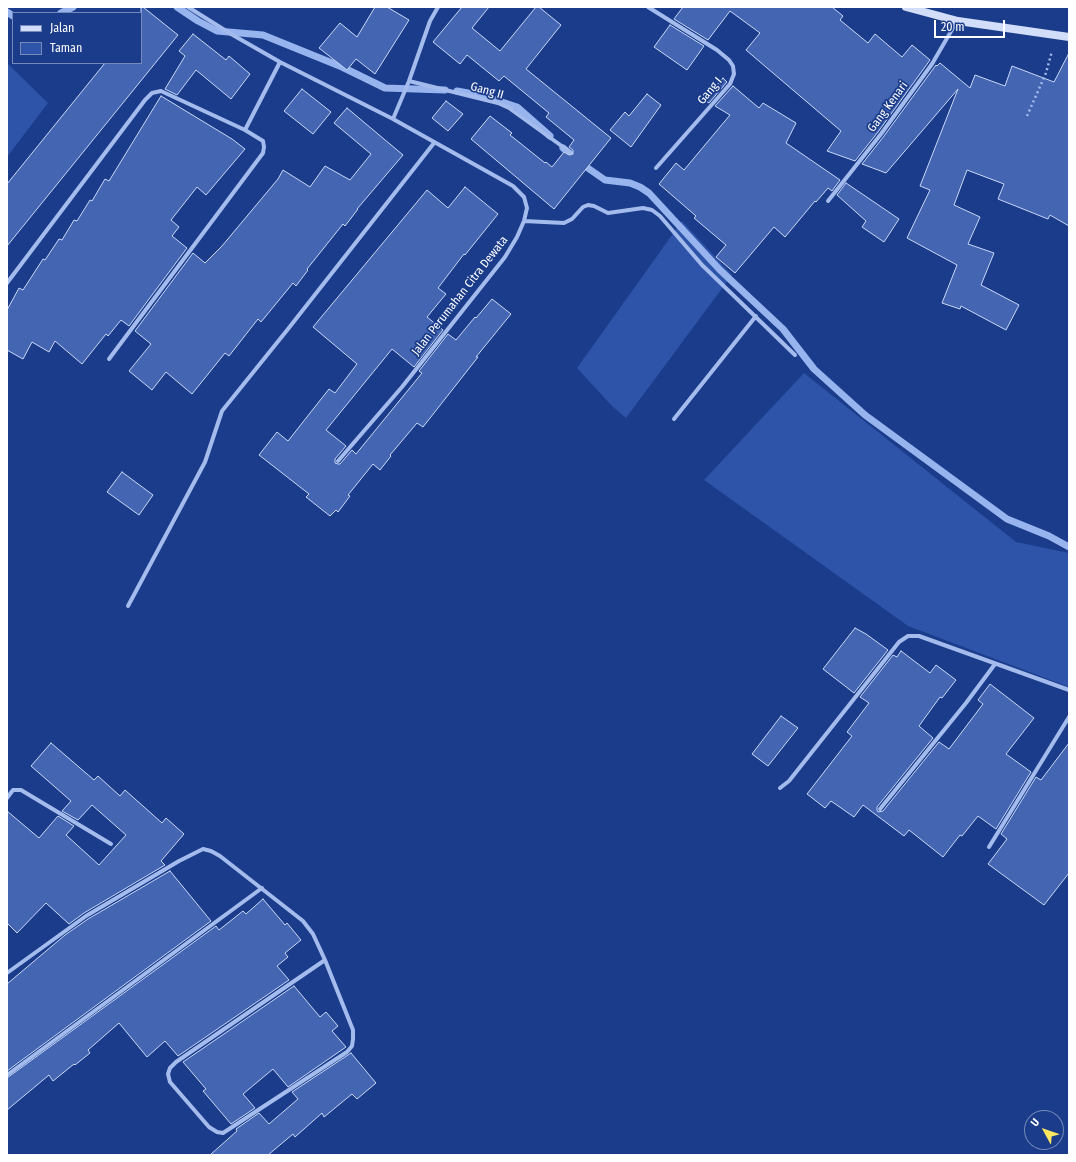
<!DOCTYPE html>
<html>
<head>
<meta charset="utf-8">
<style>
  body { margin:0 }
  #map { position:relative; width:1076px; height:1162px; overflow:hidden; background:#1a3c8a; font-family:"Fira Sans Condensed",sans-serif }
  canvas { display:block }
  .frame { position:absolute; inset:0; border:8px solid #fff; pointer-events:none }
  .legend { position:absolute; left:12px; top:12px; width:130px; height:52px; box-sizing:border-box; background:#1a3c8a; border:1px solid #768ab9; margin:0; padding:5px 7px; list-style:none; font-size:12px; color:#fff }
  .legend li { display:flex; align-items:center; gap:8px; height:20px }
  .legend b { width:20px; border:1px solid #768ab9 }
  .north { position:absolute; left:1024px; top:1110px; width:40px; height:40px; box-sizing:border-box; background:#1a3c8a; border:1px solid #768ab9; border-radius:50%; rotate:310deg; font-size:11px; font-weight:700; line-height:16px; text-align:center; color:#fff }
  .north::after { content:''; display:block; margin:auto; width:14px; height:18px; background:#ffe760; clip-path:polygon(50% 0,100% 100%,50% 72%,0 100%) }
  .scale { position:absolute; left:934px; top:20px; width:71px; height:18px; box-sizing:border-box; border:2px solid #fff; border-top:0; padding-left:5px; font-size:12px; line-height:14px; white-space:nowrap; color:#fff; -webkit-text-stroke:3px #1a3c8a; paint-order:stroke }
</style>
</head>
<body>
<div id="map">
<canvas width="1076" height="1162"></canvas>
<div class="frame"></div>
<ul class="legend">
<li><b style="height:5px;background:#d1ddf9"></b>Jalan</li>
<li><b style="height:11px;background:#2d54a8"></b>Taman</li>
</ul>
<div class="north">U</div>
<div class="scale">20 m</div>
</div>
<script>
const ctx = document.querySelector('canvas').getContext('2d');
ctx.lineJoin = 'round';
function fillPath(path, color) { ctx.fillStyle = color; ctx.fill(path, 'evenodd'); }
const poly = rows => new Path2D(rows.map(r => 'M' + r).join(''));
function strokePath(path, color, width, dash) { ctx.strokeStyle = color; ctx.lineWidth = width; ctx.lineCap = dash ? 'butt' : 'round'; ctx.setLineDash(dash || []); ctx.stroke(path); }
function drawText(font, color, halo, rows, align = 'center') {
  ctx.font = font + ' "Fira Sans Condensed",sans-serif'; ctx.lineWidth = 3.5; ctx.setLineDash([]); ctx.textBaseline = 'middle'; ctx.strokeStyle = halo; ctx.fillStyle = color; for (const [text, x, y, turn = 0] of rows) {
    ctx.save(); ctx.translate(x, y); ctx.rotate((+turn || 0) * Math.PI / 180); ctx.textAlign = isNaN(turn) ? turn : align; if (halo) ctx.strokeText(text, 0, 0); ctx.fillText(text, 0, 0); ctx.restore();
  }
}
const green = poly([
  [7,63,48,103,7,157],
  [682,221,732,275,626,418,612,406,577,368],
  [804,373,1016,542,1069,553,1069,687,908,626,704,480]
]);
const stream = poly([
  [177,7,198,21,217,31,263,35,342,67,385,88,445,90],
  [7,12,13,16],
  [61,13,73,7],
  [457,91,484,96,517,107,550,136],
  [563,148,582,164,605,180,630,183,640,187,649,193,720,270,783,329,814,369,865,415,1007,519,1049,536,1069,547]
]);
const building = poly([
  [141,7,143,7,178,35,7,246,7,184,105,63,141,63,141,7],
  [375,7,387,7,409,20,375,74,356,59,347,70,319,48,340,23,357,37,375,7],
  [462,7,489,7,472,28,500,51,536,7,539,7,561,25,526,69,611,138,554,209,471,139,490,116,512,133,510,135,545,163,546,162,552,167,564,152,569,155,573,154,573,150,569,147,574,140,546,117,549,113,504,76,499,81,467,55,460,64,433,42,462,7],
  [683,7,832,7,843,16,840,20,868,43,875,34,902,57,912,45,930,60,878,132,855,161,827,151,841,131,746,50,760,33,730,11,708,40,674,19,683,7],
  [670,25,704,46,687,70,654,47,670,25],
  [193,34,226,60,229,56,250,74,231,99,196,70,177,95,165,89,185,56,179,51,193,34],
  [1069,53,1069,226,1050,215,1048,219,998,199,1004,184,967,170,954,205,980,217,968,244,994,253,981,285,1019,305,1006,330,961,306,960,309,942,303,957,265,907,238,930,190,920,186,958,89,886,173,862,164,884,136,936,65,937,66,940,63,970,88,975,75,1005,86,1012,66,1054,82,1069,53],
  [723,78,727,82,709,103,704,100,723,78],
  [733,86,759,108,763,103,796,123,786,143,840,180,832,191,828,188,816,202,815,201,785,237,774,227,735,273,716,257,726,245,694,218,696,216,659,184,676,163,684,170,730,115,715,106,733,86],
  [302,89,331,112,313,134,284,111,302,89],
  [647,94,661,105,631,147,610,130,625,112,629,116,647,94],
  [161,96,232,139,245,149,206,195,197,187,171,220,179,227,172,236,187,248,129,326,121,320,108,336,106,334,82,364,55,341,49,352,32,342,23,359,7,350,7,310,19,288,23,290,43,259,45,260,59,239,62,240,74,220,77,221,90,200,92,201,105,179,109,181,161,96],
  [446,101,463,114,448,131,432,118,446,101],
  [347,108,403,155,357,209,358,209,345,226,343,224,307,269,308,270,296,286,293,283,261,322,258,319,229,356,225,353,192,394,166,372,152,390,129,371,151,344,135,331,193,253,205,263,222,246,278,179,283,170,310,187,325,166,350,180,371,154,334,123,347,108],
  [846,183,899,219,884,242,862,227,866,221,837,195,846,183],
  [465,187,498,214,465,255,464,254,438,288,446,294,427,317,443,330,414,367,392,349,326,430,346,446,335,459,335,463,338,464,340,464,352,450,356,454,422,373,419,371,448,334,456,340,475,317,476,318,492,299,511,314,476,357,478,357,423,427,417,423,390,455,391,456,380,470,373,464,348,495,350,496,338,512,336,510,330,516,306,497,309,494,259,455,277,432,288,441,329,389,335,393,357,364,313,327,427,190,448,208,465,187],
  [122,472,153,495,139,515,107,492,122,472],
  [855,628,866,634,888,650,854,693,823,669,855,628],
  [901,651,930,673,936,665,956,680,942,698,940,697,919,726,933,738,877,807,877,810,878,812,883,811,939,742,949,749,983,704,978,700,990,684,1034,718,1006,754,1031,772,996,829,978,816,962,836,960,835,943,857,909,830,904,836,863,805,854,817,831,801,825,808,807,794,852,736,847,732,869,703,860,697,893,655,897,657,901,651],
  [781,716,798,728,768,766,752,754,781,716],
  [51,743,94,780,98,776,120,796,125,790,162,823,166,818,184,834,161,861,165,865,84,913,69,924,46,903,17,933,7,923,7,811,39,838,58,816,74,826,66,835,99,865,126,835,92,805,78,820,62,811,71,801,31,766,51,743],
  [1069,743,1069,873,1044,905,988,864,1007,839,1001,834,1036,777,1041,780,1069,743],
  [170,871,211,921,7,1071,7,984,65,935,88,919,170,871],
  [263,899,285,925,287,923,301,940,285,953,288,957,277,966,289,980,178,1056,165,1041,147,1057,119,1023,88,1050,90,1053,75,1065,74,1064,53,1081,49,1075,7,1110,7,1078,216,926,219,930,243,911,246,914,263,899],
  [294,986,320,1017,326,1012,338,1026,332,1031,346,1047,288,1087,273,1069,243,1094,255,1108,231,1124,203,1091,206,1089,183,1062,294,986],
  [351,1053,376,1083,357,1099,352,1094,324,1117,322,1113,295,1137,293,1134,268,1155,210,1155,237,1131,236,1129,259,1113,269,1124,298,1099,292,1092,351,1053]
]);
const path = poly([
  [1027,116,1046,73,1052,51]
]);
const street = poly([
  [188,7,231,34,280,62,393,119,513,186,524,197,527,208,524,221,517,237,505,257,402,387,338,461],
  [648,7,717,50,729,60,733,66,734,74,730,84,656,168],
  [409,81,498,103,509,108,570,152],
  [393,119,409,81,430,21,438,7],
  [245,130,280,62],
  [828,201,881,134,932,64,957,21],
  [524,221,564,223,572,219,583,207,588,205,594,206,608,213,643,208,652,210,660,216,702,265,795,355],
  [7,283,145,100,152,93,161,91,245,130,263,141,264,147,263,153,109,359],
  [674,419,756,316],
  [128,606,205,462,222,411,288,329,434,143],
  [780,788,789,781,899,642,908,636,919,636,1069,690],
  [7,798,13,790,21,790,111,844],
  [880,809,966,703,995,664],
  [989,847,1069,717],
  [7,973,86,916,179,861,203,849,211,851,220,856,303,921,313,934,325,960,353,1030,353,1039,352,1046,347,1052,223,1133,217,1132,209,1127,170,1082,168,1074,170,1068,176,1062,325,960],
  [7,1075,262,888]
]);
const secondary = poly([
  [906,7,958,21,1069,37]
]);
const streetNames = [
  ["Gang II",487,91,16],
  ["Gang I",710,91,-50],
  ["Gang Kenari",888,107,-54],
  ["Jalan Perumahan Citra Dewata",460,296,-52]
];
fillPath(green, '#2d54a8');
strokePath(stream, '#97b4ef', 7);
fillPath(building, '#4365b2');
strokePath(building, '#cad9f9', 1);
strokePath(path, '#a4bbed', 2.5, [2, 3]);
strokePath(street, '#a4bbed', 4);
strokePath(secondary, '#d1ddf9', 8);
drawText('12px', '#fff', '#1a3c8a', streetNames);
</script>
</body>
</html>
